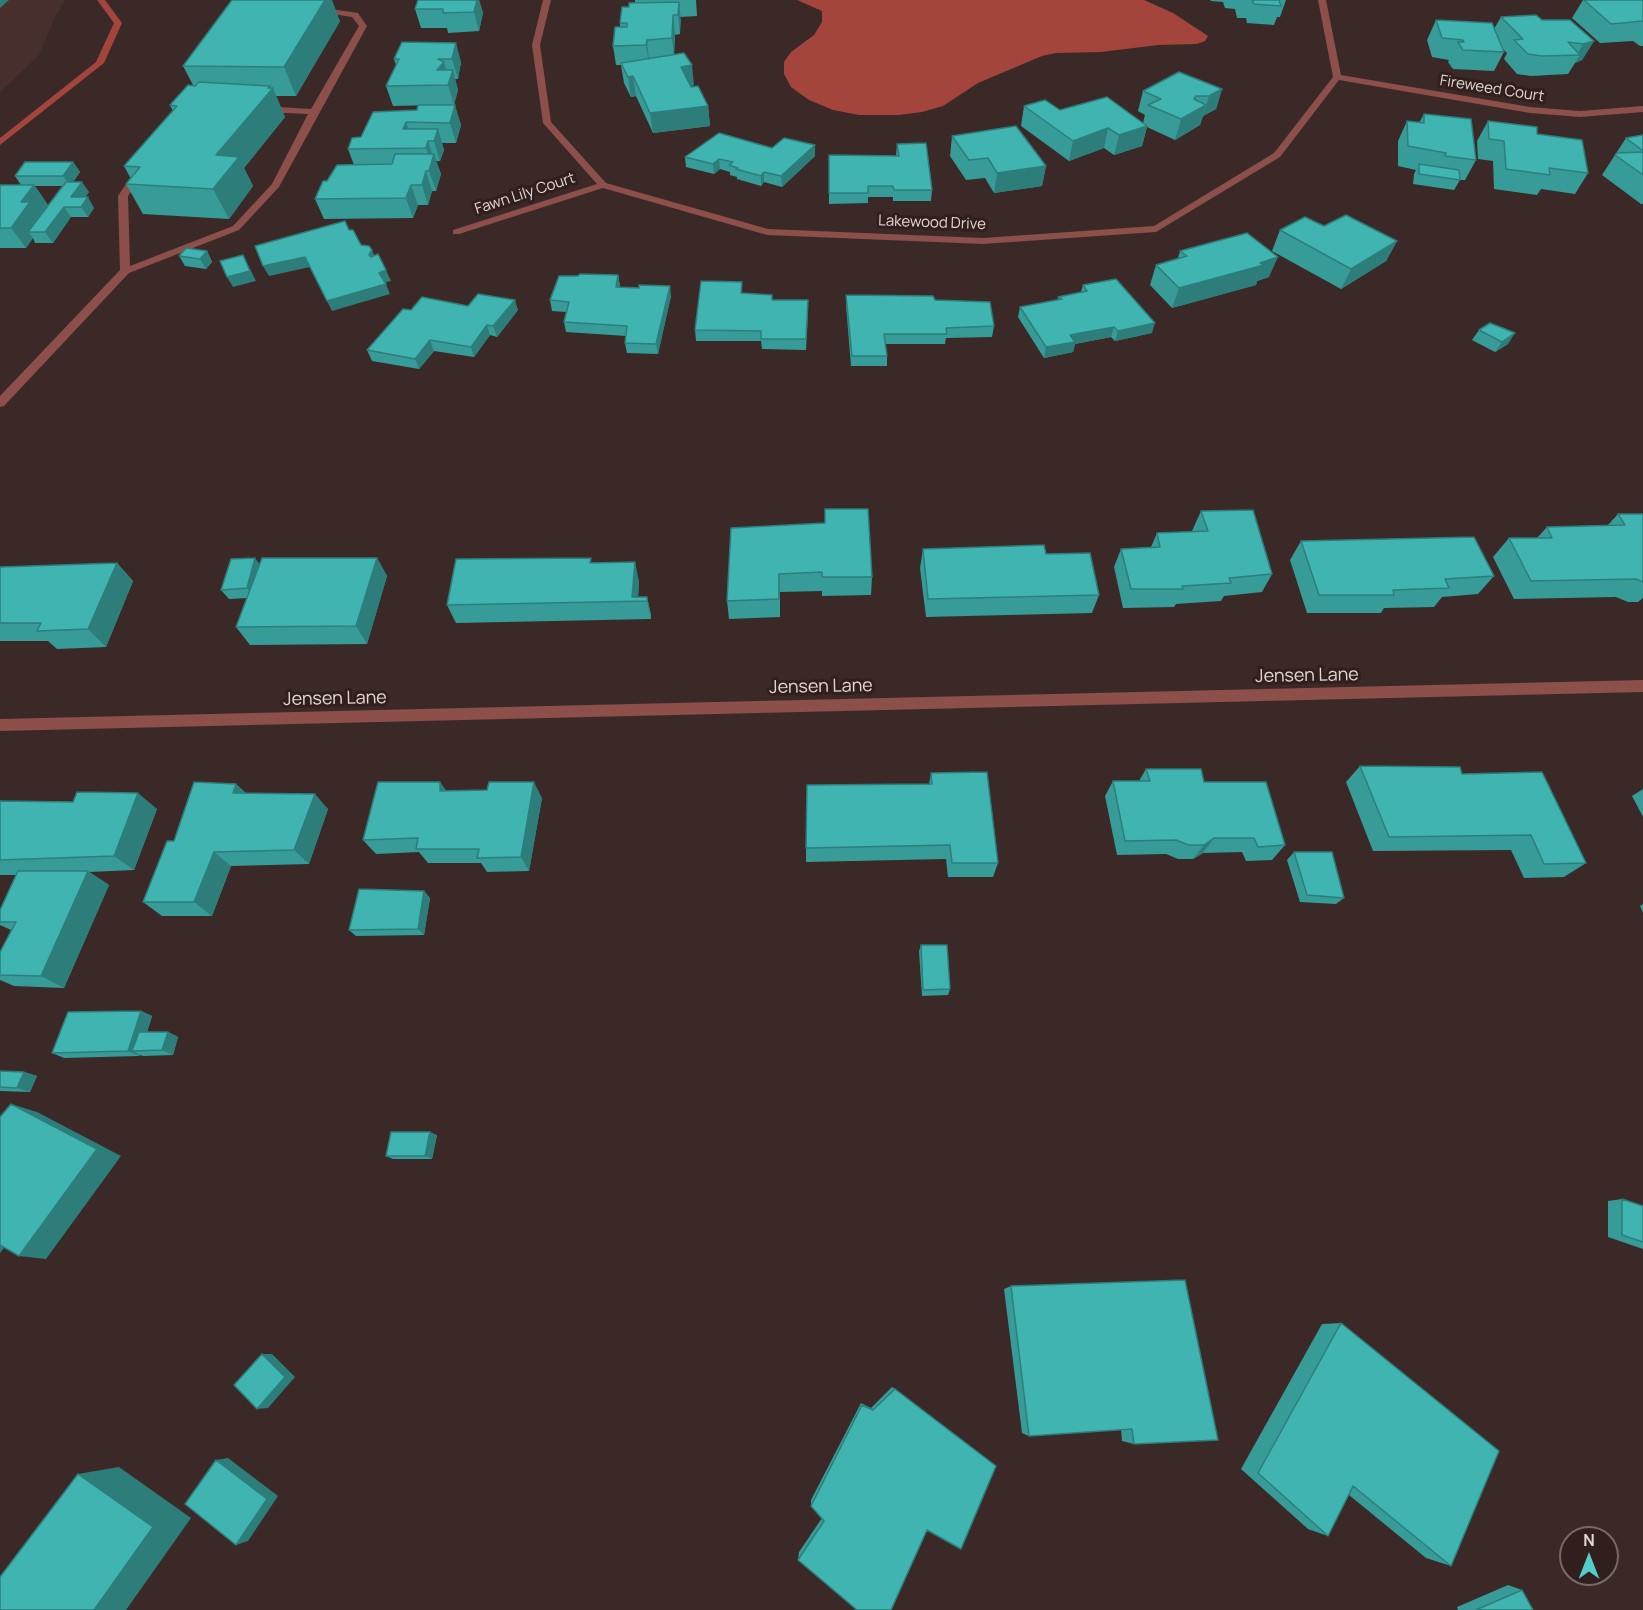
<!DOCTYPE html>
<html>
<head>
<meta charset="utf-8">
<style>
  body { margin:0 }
  #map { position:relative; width:1643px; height:1610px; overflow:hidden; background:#3a2927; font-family:Manrope,sans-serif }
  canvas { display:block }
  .north { position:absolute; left:1559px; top:1526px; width:60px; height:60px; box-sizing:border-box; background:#301f1d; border:2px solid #786967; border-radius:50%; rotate:0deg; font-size:16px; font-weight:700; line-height:24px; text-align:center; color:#e3d7d5 }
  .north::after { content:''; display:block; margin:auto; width:21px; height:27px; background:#53cdc9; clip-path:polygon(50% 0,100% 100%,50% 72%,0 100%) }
</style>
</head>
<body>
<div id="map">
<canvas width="1643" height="1610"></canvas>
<div class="north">N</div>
</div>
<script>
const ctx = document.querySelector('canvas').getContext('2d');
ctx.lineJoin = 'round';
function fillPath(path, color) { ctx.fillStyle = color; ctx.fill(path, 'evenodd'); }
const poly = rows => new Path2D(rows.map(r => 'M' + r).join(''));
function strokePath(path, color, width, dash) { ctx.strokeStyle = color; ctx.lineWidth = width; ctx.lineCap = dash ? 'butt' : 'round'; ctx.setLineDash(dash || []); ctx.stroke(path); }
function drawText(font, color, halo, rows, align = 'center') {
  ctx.font = font + ' Manrope,sans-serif'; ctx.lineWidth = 6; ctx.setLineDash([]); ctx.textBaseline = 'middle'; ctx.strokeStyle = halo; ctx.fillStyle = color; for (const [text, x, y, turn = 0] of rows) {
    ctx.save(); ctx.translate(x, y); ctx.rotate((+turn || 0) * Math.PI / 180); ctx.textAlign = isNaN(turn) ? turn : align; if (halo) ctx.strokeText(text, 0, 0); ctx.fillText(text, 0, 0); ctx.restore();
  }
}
const built = poly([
  [0,0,65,0,56,15,39,55,0,92]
]);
const water = poly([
  [797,0,1144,0,1173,13,1208,36,1205,41,1197,44,1158,45,1101,52,1056,53,1042,56,978,83,943,106,922,112,899,115,859,115,833,110,809,100,791,87,784,74,784,62,791,52,814,35,822,22,822,11]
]);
const stream = poly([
  [97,0,105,0,122,23,104,63,0,145,0,138,96,62,114,23,97,0]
]);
const service = poly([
  [317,7,358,13,367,26,279,187,239,230,129,273,4,406,0,407,0,396,120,270,118,196,136,169,144,171,128,196,130,266,233,226,272,184,308,114,264,112,260,109,264,106,311,109,359,26,352,17,314,11,313,9,317,7]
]);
const minor = poly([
  [543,0,551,0,540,45,551,122,606,183,768,229,983,238,1154,226,1274,153,1333,77,1318,0,1326,0,1341,75,1530,107,1580,111,1643,106,1643,112,1580,117,1530,113,1339,80,1280,157,1156,232,983,244,767,235,603,188,459,234,453,234,453,230,597,184,543,123,532,45,543,0],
  [1643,680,1643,692,0,731,0,719,1643,680]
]);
const wall = poly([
  [418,0,479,0,483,13,479,31,448,33,447,28,421,28,415,9],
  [635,0,696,0,697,16,680,17,680,34,675,35,674,54,694,85,690,86,708,106,710,126,653,133,636,96,631,97,624,83,621,65,616,65,613,46,620,27,620,23,629,7,635,3],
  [1210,0,1286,0,1280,17,1277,17,1274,25,1247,23,1246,18,1237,18,1235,9,1225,8,1223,2,1211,1],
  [1583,0,1643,0,1643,46,1640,46,1633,41,1600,43,1572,18],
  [1501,17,1542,20,1594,41,1582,60,1575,63,1568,74,1531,76,1517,74,1504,59,1507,53,1503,49,1504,52,1494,71,1453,69,1448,62,1449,60,1432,57,1427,40,1436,20,1494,29],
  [340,21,296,96,276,96,285,117,244,168,253,186,229,219,143,214,126,184,131,179,124,166,173,111,170,105,193,85,183,66],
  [402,42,461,62,458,79,455,79,458,90,454,105,461,125,456,143,442,143,444,150,440,161,436,161,441,174,436,191,432,191,428,205,418,205,413,218,324,219,315,199,327,181,354,165,348,149,361,137,417,110,435,105,393,106,386,86,396,65,394,59],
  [1222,89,1216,109,1203,116,1200,125,1175,140,1147,127,1142,146,1114,155,1104,148,1069,161,1021,126,1024,106,1143,123,1145,115,1138,111,1143,91],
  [1424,114,1476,160,1465,180,1460,180,1454,190,1413,184,1414,174,1416,170,1398,166,1398,141,1407,121,1419,123],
  [1488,121,1537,134,1588,173,1575,194,1541,189,1537,195,1494,189,1493,161,1478,159,1477,141],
  [1643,135,1643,204,1641,204,1602,175,1626,138],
  [952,136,1046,166,1042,186,994,193,985,178,966,180,950,156],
  [897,144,932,190,931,201,893,201,893,197,868,197,868,203,829,204,829,155,896,156],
  [772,148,815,156,782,187,764,182,761,186,737,179,737,177,730,175,730,172,720,169,714,174,686,167,685,157],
  [73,162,80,172,73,182,89,192,85,197,94,208,88,217,71,217,53,243,35,243,33,238,26,248,0,248,0,185,21,185,15,176],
  [35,186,62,186,40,216,48,205],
  [1324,226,1397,241,1386,261,1341,289,1272,251,1280,230],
  [207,251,212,262,206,269,185,266,179,256],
  [1180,251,1269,277,1257,281,1256,285,1172,308,1150,285,1156,265,1178,258],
  [618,275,620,287,671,296,658,354,627,353,625,343,626,336,566,332,564,322,566,312,552,311,550,300],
  [1083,285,1152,333,1115,341,1111,337,1075,344,1073,352,1044,358,1018,317,1020,307,1058,300,1058,297,1081,292],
  [742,294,772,300,808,311,806,350,762,349,761,341,696,341,695,330],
  [846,295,935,300,994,326,992,337,946,338,945,344,885,344,887,356,887,366,851,366,846,305],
  [468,306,518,310,497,337,490,335,474,357,434,351,419,369,372,361,367,350,411,310],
  [1479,330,1508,344,1495,352,1472,340],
  [1201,511,1272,574,1262,592,1224,596,1221,601,1176,604,1174,607,1123,608,1114,567,1121,549,1151,547,1157,533,1193,532,1192,531],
  [1618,514,1643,514,1643,598,1638,602,1628,602,1616,597,1514,599,1493,557,1509,538,1537,538,1547,527,1608,525],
  [731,528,872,577,871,595,822,596,822,591,780,592,780,617,729,619,727,601],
  [1301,541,1494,576,1478,594,1442,597,1434,607,1384,608,1381,613,1307,613,1290,560],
  [923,549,1046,554,1099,595,1092,613,926,617,920,568],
  [377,558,387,576,367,644,250,645,236,627,247,598,229,599,221,590,260,564],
  [592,562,639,581,638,597,647,597,651,615,651,619,456,623,447,605],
  [117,563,133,581,106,647,57,649,48,641,0,641,0,567],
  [1360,766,1462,774,1586,863,1564,877,1524,878,1511,850,1373,851,1346,782],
  [1146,769,1204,782,1285,845,1272,860,1246,861,1242,852,1203,853,1193,859,1178,859,1166,854,1117,855,1105,796,1113,781,1139,781],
  [931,773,998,863,993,877,948,877,946,859,806,862,806,848,929,784],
  [236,784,246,793,328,809,309,864,231,866,212,916,162,916,143,902,174,841],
  [1643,789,1643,817,1632,796],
  [447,791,542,798,529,871,487,872,481,863,428,863,419,852,376,854,363,840],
  [0,801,157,809,134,870,89,872,109,885,64,988,14,986,0,980,0,952,11,930,0,925,0,910,16,875,0,875],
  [1294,852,1344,898,1336,904,1300,902,1287,860],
  [424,891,430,898,424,935,356,936,349,930],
  [1643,904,1643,913,1640,906],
  [921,945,950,989,948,995,922,996,919,951],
  [141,1011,152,1016,147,1032,168,1032,178,1037,173,1055,143,1056,140,1055,139,1056,64,1058,52,1053],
  [0,1071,24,1072,37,1076,30,1092,0,1091],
  [437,1135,432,1159,393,1159,386,1156],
  [1622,1199,1643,1206,1643,1249,1608,1237,1608,1201],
  [1185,1280,1134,1444,1122,1441,1121,1429,1029,1436,1022,1433,1004,1289,1011,1286],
  [1341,1323,1451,1566,1426,1558,1349,1495,1328,1536,1308,1529,1241,1469,1322,1324],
  [892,1387,895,1389,927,1530,798,1560,799,1552,822,1518,811,1506,811,1500,861,1403,871,1408],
  [1508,1585,1522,1590,1533,1610,1458,1610,1457,1607]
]);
const shadedWall = poly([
  [0,0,9,0,0,8],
  [325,0,332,0,340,21,296,96,284,67],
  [477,0,479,0,483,13,479,31,474,12],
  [679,2,681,21,680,34,678,15],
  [673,15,675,35,674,58,672,38],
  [647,40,649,60,649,64,646,45],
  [1594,41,1582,60,1575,63,1580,55,1577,55,1583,44],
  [456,43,461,62,458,79,452,59],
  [444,62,449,81,453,70,458,90,454,105,448,85,437,70],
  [692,65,694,85,684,86,681,67],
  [633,76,636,96,631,97,628,77],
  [270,86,271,90,273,88,285,117,244,168,253,186,229,219,213,189,216,155],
  [1222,89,1216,109,1203,116,1209,96],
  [1196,96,1191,114,1206,105,1200,125,1175,140,1181,119],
  [455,105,461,125,456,143,450,123],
  [708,106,710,126,653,133,650,113],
  [406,122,413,142,410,149,403,129],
  [1147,126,1142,146,1114,155,1119,135],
  [1108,128,1104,148,1069,161,1073,141],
  [438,129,444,150,440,161,434,141],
  [428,141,433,157,434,154,441,174,436,191,429,171,431,164,426,148],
  [815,145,815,156,782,187,781,176],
  [719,159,720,169,714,174,713,164],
  [73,162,80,172,70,186,63,176],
  [1046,166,1042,186,994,193,997,173],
  [426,171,432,191,428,205,422,185],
  [764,172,764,182,761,186,761,176],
  [82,182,89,192,78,208,71,197],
  [34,185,48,205,40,216,44,222,28,232,33,238,26,248,11,228,21,202],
  [411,185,418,205,413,218,406,198],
  [88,197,94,208,88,217,81,207],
  [64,207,71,217,53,243,45,232],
  [1397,241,1386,261,1341,289,1351,269],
  [372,250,376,260,373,265,369,255],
  [207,251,212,262,206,269,200,259],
  [243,255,256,281,233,287,227,277],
  [305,257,310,267,269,276,263,266],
  [1278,257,1269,277,1257,281,1256,285,1172,308,1179,288],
  [386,270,391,281,383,283,379,273],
  [618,275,620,285,618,297,616,287],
  [386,284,390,294,332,311,327,301],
  [670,286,671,296,658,354,656,344],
  [515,300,518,310,497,337,493,326],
  [1155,323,1152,333,1115,341,1118,331],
  [487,325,490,335,474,357,471,347],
  [1114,327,1111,337,1075,344,1073,352,1044,358,1046,347,1070,335],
  [1515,333,1508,344,1495,352,1502,342],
  [430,340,434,351,419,369,415,359],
  [255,558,262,567,254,597,247,588],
  [377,558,387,576,367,644,356,626],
  [635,562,639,581,638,601,632,597],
  [117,563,133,581,106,647,88,629],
  [647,597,651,615,651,619,647,601],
  [440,782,451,797,440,791],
  [534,782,542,798,529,871,521,857],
  [236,784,252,799,233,793],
  [138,793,157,809,134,870,114,856],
  [315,794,328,809,309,864,294,850],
  [1214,838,1203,853,1193,859,1204,845],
  [214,852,231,866,212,916,194,902],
  [88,871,109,885,64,988,41,976],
  [424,891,430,898,424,935,418,929],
  [141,1011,152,1016,141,1051,132,1051,140,1055,139,1056,128,1051],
  [168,1032,178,1037,173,1055,162,1050],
  [24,1072,37,1076,30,1092,17,1088],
  [11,1104,37,1112,121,1156,46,1259,19,1256],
  [430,1132,437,1135,432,1159,425,1156],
  [0,1238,11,1239,0,1253],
  [262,1354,272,1354,295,1377,268,1408,257,1409],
  [228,1458,278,1496,248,1541,236,1545,216,1460],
  [119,1467,191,1518,126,1610,94,1610,78,1474]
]);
const building = poly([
  [232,0,325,0,284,67,183,66,232,0],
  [418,0,477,0,474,12,443,13,443,9,415,9,418,0],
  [1252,0,1279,0,1281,6,1254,4,1252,0],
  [1584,0,1643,0,1643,21,1611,24,1584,0],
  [679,2,678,15,673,15,672,38,647,40,646,45,613,46,615,27,627,27,627,23,620,23,622,7,629,7,629,3,679,2],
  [1536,15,1542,20,1570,20,1594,41,1583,44,1568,42,1580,55,1542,56,1528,54,1514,40,1523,39,1501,17,1536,15],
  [1436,20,1492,23,1504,52,1463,50,1458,42,1464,42,1463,40,1442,38,1436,20],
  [402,42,456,43,452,59,438,59,444,62,437,70,453,70,448,85,386,86,399,59,394,59,402,42],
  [684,53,692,65,681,67,691,87,698,86,708,106,650,113,633,76,628,77,621,63,684,53],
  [1179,72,1222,89,1209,96,1196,96,1194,99,1206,105,1181,119,1148,105,1161,99,1143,91,1179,72],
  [199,82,270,86,268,88,273,88,216,155,239,157,213,189,126,184,140,167,124,166,177,106,170,105,188,85,195,86,199,82],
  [1107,97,1147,126,1119,135,1108,128,1073,141,1024,106,1045,100,1060,110,1107,97],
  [418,105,455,105,450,123,406,122,403,129,438,129,434,141,428,141,426,148,348,149,352,138,361,137,373,112,417,110,418,105],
  [1424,114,1471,119,1476,160,1445,156,1446,153,1408,146,1407,121,1424,123,1424,114],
  [1488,121,1537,127,1537,134,1582,140,1588,173,1549,168,1550,175,1506,169,1504,141,1489,139,1488,121],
  [1016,126,1046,166,997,173,988,158,969,160,952,136,1016,126],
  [719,133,772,148,784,138,815,145,781,176,764,172,761,176,736,169,738,168,729,165,733,162,719,159,713,164,685,157,719,133],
  [1643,135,1643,151,1626,138,1643,135],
  [926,143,932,190,894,190,893,186,868,186,868,193,829,193,829,155,899,156,897,144,926,143],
  [1643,152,1643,175,1615,155,1617,153,1643,152],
  [395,154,434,154,429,171,426,171,422,185,411,185,406,198,315,199,323,181,327,181,337,165,392,164,395,154],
  [25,162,73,162,63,176,15,176,25,162],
  [1419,164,1459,170,1460,180,1419,174,1419,164],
  [66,182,82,182,71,197,88,197,81,207,64,207,45,232,28,232,66,182],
  [0,185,34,185,21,202,30,202,11,228,0,228,0,185],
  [1346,215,1397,241,1351,269,1280,230,1305,217,1324,226,1346,215],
  [345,221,349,230,353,230,361,245,369,246,372,250,369,255,371,257,378,254,386,270,379,273,386,284,327,301,305,257,263,266,255,246,345,221],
  [1247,233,1278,257,1260,263,1264,265,1179,288,1156,265,1187,256,1180,251,1247,233],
  [186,248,207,251,200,259,179,256,186,248],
  [243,255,250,271,227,277,220,261,243,255],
  [580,274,618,275,616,287,639,288,639,285,670,286,656,344,625,343,627,326,564,322,569,302,550,300,559,276,578,276,580,274],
  [1116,279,1155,323,1118,331,1114,327,1070,335,1075,342,1046,347,1020,307,1062,299,1058,297,1087,291,1083,285,1116,279],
  [701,281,742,282,741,293,772,295,772,300,808,300,806,339,761,339,761,331,695,330,701,281],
  [478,294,515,300,493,326,487,325,471,347,430,340,415,359,367,350,403,309,411,310,422,297,468,306,478,294],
  [846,295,933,296,935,300,990,302,994,326,946,328,947,334,884,334,887,356,852,356,846,295],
  [1490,323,1515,333,1502,342,1479,330,1490,323],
  [825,509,868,509,872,577,822,577,822,572,779,574,779,599,727,601,731,528,825,523,825,509],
  [1253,510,1272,574,1229,578,1231,583,1182,586,1183,589,1131,589,1121,549,1160,547,1157,533,1208,531,1201,511,1253,510],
  [1618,514,1643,514,1643,582,1636,579,1531,581,1509,538,1552,538,1547,527,1625,525,1618,514],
  [1474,537,1494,576,1445,579,1449,588,1393,590,1394,595,1319,595,1301,541,1474,537],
  [1044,545,1046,554,1090,553,1099,595,928,599,923,549,1044,545],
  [255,558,247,588,221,590,231,559,255,558],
  [262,558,377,558,356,626,236,627,262,558],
  [591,558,590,563,635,562,632,597,647,597,647,601,447,605,456,559,591,558],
  [117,563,88,629,37,631,41,623,0,623,0,567,117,563],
  [1360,766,1460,767,1462,774,1542,772,1586,863,1544,864,1531,835,1389,837,1360,766],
  [1146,769,1201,769,1204,782,1266,782,1285,845,1258,847,1254,838,1214,838,1204,845,1189,845,1176,840,1125,841,1113,781,1150,781,1146,769],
  [987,772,998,863,952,863,950,845,806,848,807,785,932,784,931,773,987,772],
  [194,782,236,784,233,793,315,794,294,850,214,852,194,902,143,902,167,841,174,841,194,782],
  [378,782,440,782,440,791,487,790,489,782,534,782,521,857,477,858,479,849,416,849,418,838,363,840,378,782],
  [77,792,138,793,114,856,0,860,0,801,73,802,77,792],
  [1294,852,1332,852,1344,898,1307,895,1294,852],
  [18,871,88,871,41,976,0,975,0,952,16,922,0,922,0,910,18,871],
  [359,889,424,891,418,929,349,930,359,889],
  [921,945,947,945,950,989,923,990,921,945],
  [141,1011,128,1051,52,1053,68,1012,141,1011],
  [139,1032,168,1032,162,1050,132,1051,139,1032],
  [0,1071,24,1072,17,1088,0,1087,0,1071],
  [11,1104,97,1149,19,1256,0,1245,0,1117,11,1104],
  [391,1132,430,1132,425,1156,386,1156,391,1132],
  [1622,1199,1643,1206,1643,1242,1622,1235,1622,1199],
  [1185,1280,1218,1440,1134,1444,1132,1429,1029,1436,1011,1286,1185,1280],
  [1341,1323,1499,1451,1451,1566,1353,1486,1328,1536,1258,1473,1341,1323],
  [262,1354,285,1377,257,1409,234,1385,262,1354],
  [895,1389,996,1466,961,1549,927,1530,891,1610,857,1610,798,1560,824,1521,811,1506,862,1405,873,1410,895,1389],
  [216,1460,267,1499,236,1545,185,1504,216,1460],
  [78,1474,153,1527,94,1610,0,1610,0,1577,78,1474],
  [1522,1590,1533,1610,1476,1610,1522,1590]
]);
const farStreetnames = [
  ["Fireweed Court",1492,89,9],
  ["Fawn Lily Court",525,194,-18],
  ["Lakewood Drive",932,223,2]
];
const streetNames = [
  ["Jensen Lane",1307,676,-1],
  ["Jensen Lane",821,687,-1],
  ["Jensen Lane",335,699,-1]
];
fillPath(built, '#472f2c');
fillPath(water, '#a3453d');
fillPath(stream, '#a3453d');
fillPath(service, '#8d4f49');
fillPath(minor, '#8d4f49');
fillPath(wall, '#379b97');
fillPath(shadedWall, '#2d7e7b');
fillPath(building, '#40b4b0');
strokePath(building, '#2d7e7b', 1.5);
drawText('15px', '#e3d7d5', '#301f1d', farStreetnames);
drawText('18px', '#e3d7d5', '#301f1d', streetNames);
</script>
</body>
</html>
